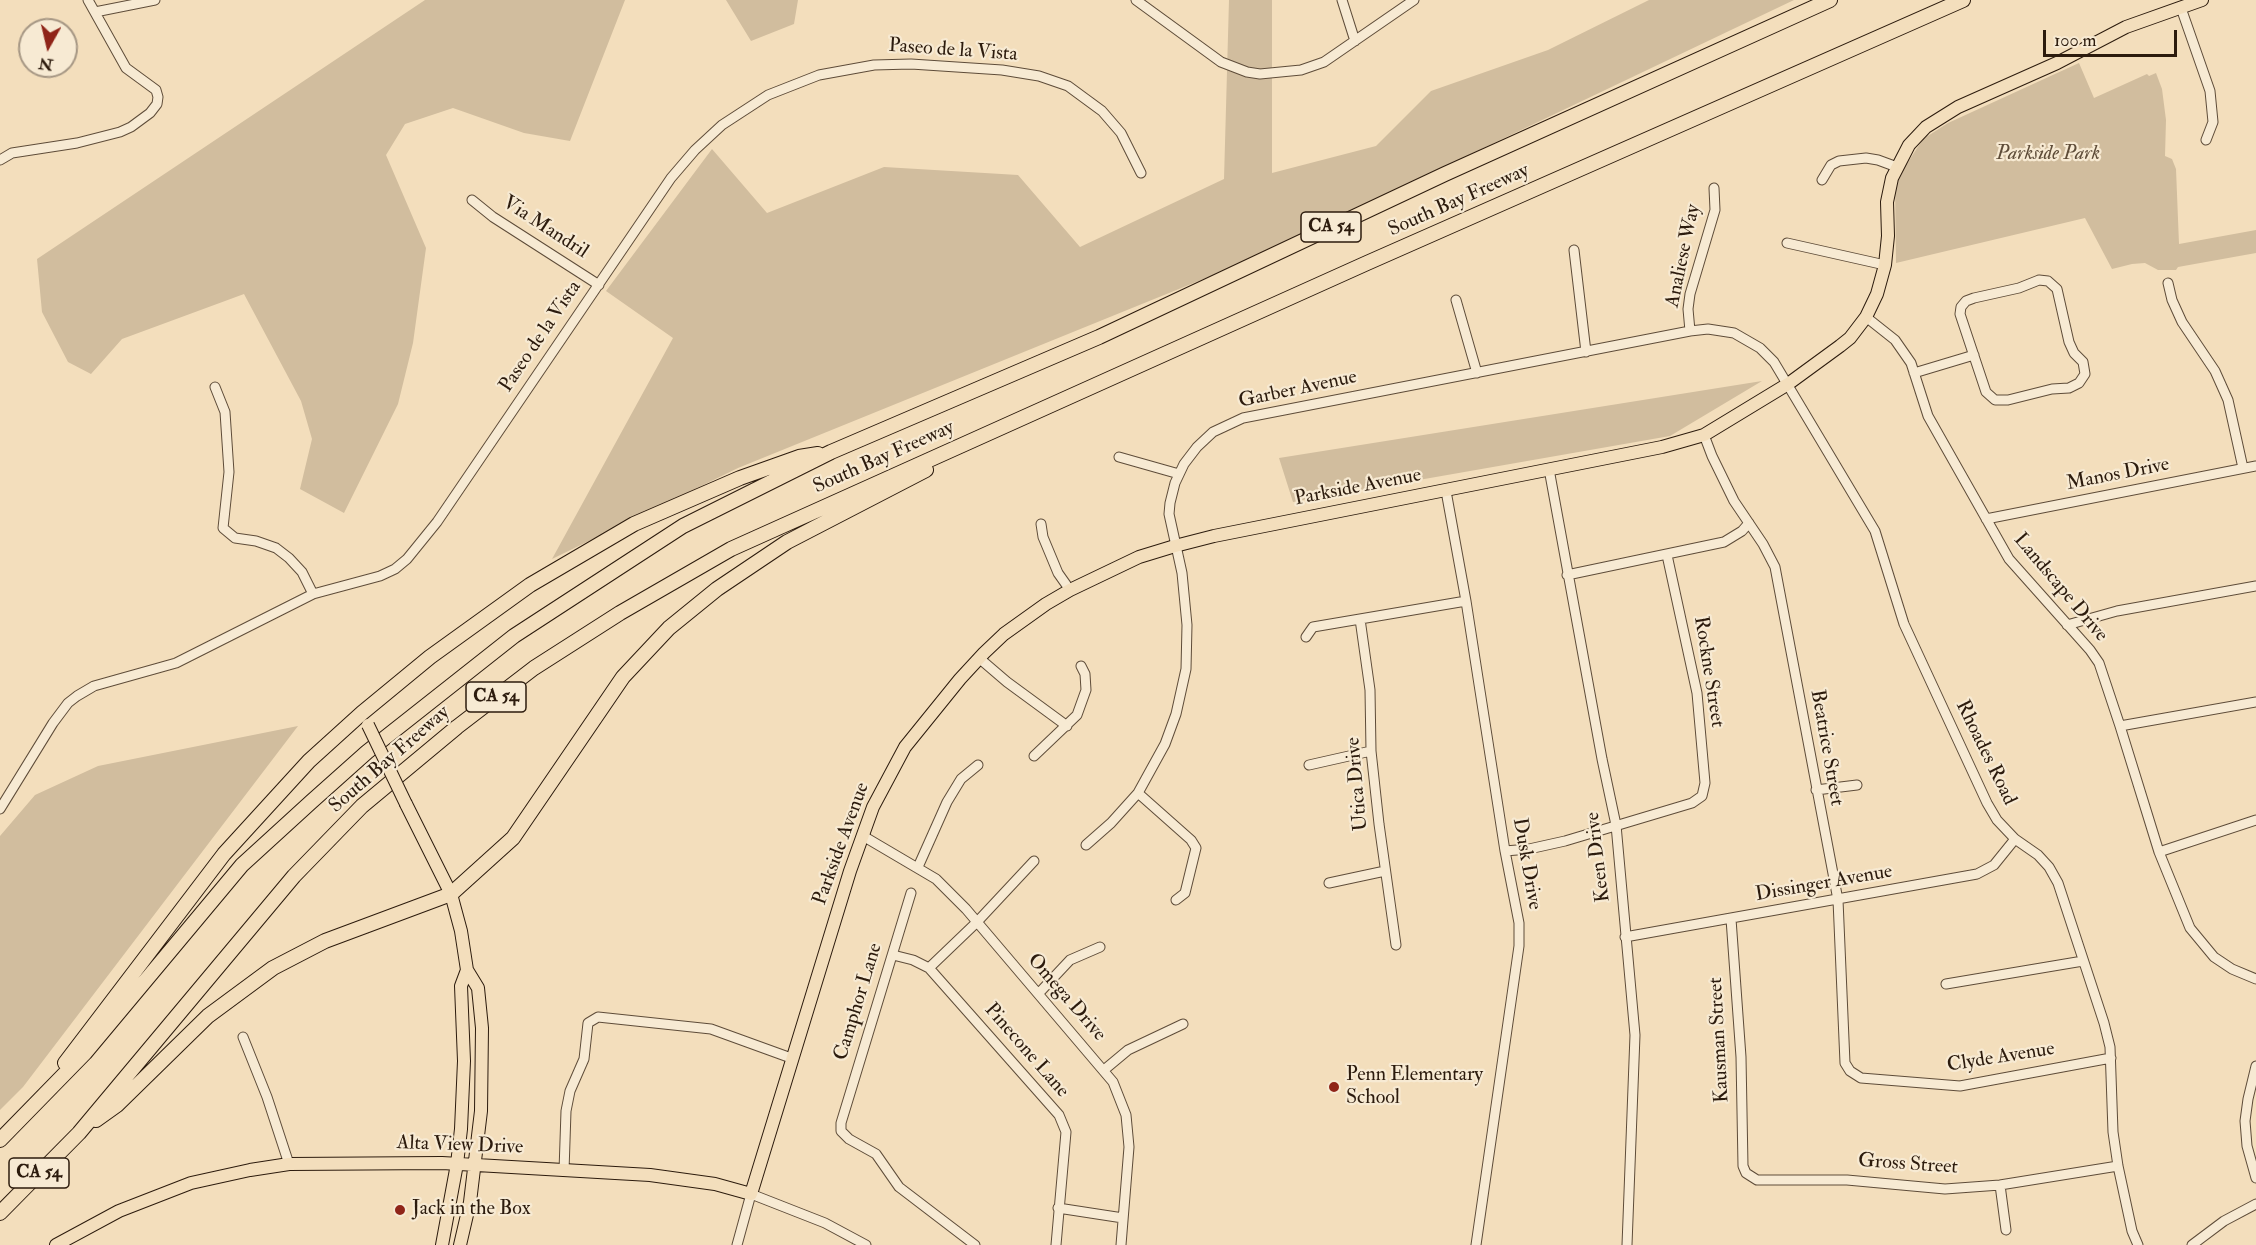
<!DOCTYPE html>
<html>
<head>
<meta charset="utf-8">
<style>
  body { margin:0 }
  #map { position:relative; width:2256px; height:1245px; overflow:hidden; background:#f3debc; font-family:"IM FELL Double Pica",serif }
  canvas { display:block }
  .north { position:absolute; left:18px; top:18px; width:60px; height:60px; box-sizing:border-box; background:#f7ead3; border:2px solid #a69784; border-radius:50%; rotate:188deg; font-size:16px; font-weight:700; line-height:24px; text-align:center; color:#2c1b0d }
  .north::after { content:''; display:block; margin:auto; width:21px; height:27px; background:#8f2418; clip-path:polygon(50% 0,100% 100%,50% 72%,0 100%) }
  .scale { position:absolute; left:2043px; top:30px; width:134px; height:27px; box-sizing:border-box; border:3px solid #2c1b0d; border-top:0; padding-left:8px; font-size:18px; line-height:21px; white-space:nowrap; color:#2c1b0d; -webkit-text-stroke:4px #f7ead3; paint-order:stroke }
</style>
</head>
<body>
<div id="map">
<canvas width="2256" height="1245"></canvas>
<div class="north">N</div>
<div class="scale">100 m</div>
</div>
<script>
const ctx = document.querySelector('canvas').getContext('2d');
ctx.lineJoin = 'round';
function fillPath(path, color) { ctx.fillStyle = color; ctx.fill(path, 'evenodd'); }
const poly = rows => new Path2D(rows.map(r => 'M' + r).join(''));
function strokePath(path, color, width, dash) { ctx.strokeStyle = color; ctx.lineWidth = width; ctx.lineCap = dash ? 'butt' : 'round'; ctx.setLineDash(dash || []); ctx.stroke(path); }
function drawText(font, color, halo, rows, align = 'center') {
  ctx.font = font + ' "IM FELL Double Pica",serif'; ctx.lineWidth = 4.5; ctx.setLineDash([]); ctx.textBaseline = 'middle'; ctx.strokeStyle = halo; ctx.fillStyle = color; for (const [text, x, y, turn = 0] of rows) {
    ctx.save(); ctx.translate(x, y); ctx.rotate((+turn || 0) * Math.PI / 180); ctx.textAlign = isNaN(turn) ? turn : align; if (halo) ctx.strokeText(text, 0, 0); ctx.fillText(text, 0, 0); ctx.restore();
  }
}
const green = poly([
  [425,0,625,0,570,141,524,133,453,108,405,124,386,155,426,248,413,343,398,404,344,513,300,489,312,439,301,401,244,294,122,339,91,374,68,362,42,312,37,259],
  [726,0,798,0,794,24,751,41],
  [1229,0,1272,0,1272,173,1376,146,1431,91,1548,50,1649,0,1794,0,1238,265,738,468,552,559,673,338,606,291,712,149,767,213,884,167,1018,175,1080,247,1224,179],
  [2079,63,2094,98,2147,74,2149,76,2156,73,2162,89,2166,120,2165,156,2172,159,2176,169,2179,244,2256,230,2256,253,2178,267,2176,270,2158,270,2145,263,2132,264,2112,269,2085,218,1896,263,1895,182,1923,139,1948,123],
  [1762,381,1670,436,1293,502,1279,458],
  [298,726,23,1087,0,1110,0,836,35,795,98,766]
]);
const minor = poly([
  [1136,0,1221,62,1247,72,1260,74,1301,70,1324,62,1414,0],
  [1342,0,1355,41],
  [2181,8,2210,91,2213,122,2206,140],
  [95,12,155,0],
  [0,160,12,153,77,143,120,132,131,127,150,113,157,104,158,97,156,90,126,68,88,0],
  [1822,180,1831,165,1839,161,1866,158,1878,160,1897,167],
  [472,200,493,217,599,285],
  [1787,243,1885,265],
  [1574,250,1586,352],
  [2039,280,2048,281,2057,289,2069,342,2074,353,2083,362,2085,374,2079,383,2069,388,2052,389,2008,400,1995,400,1986,392,1960,314,1961,307,1966,301,1974,298,2019,288,2039,280],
  [2168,283,2172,300,2182,322,2215,371,2228,400,2243,468],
  [1456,300,1477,373],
  [1866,317,1895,340,1911,363,1928,416,2009,559,2090,650,2099,663,2120,726,2159,852,2190,928,2214,957,2232,969,2256,979],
  [1690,331,1688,309,1690,294,1715,210,1714,188],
  [1914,373,1974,355],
  [215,387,225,412,229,472,223,528,235,538,256,541,276,548,289,558,302,572,313,594],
  [1704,435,1712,456,1734,501,1763,544,1775,567,1838,900,1845,1063,1850,1071,1861,1078,1960,1086,2111,1058],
  [1119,457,1179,474],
  [1549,469,1602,759,1616,825,1635,1035,1627,1245],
  [1446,491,1466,601,1505,851,1519,923,1519,946,1476,1245],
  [1986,519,2256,466],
  [1041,524,1043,537,1058,573,1070,590],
  [1567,575,1724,542,1742,531,1749,523],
  [1360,619,1370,690,1371,751,1379,824,1396,945],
  [2067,625,2117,611,2256,586],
  [1306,637,1313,627,1466,601],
  [979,658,1007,682,1067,726],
  [2120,726,2256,702],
  [1034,756,1077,715,1086,690,1085,674,1081,666],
  [1309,765,1371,751],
  [1816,790,1857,785],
  [1138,793,1191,840,1196,848,1185,893,1176,900],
  [0,809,53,723,68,703,77,696,94,686,176,663,313,594,380,576,395,569,407,559,437,522,671,178,695,150,722,125,768,95,819,75,874,65,911,64,1002,70,1039,76,1068,86,1102,111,1121,133,1141,173],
  [863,836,936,879,966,909,1113,1082,1126,1115,1129,1147,1121,1245],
  [1086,845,1111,823,1138,793,1165,744,1176,714,1186,669,1187,625,1182,573,1169,514,1170,503,1175,483,1184,464,1197,447,1213,432,1243,418,1690,331,1708,329,1734,333,1760,348,1774,362,1875,531,1904,624,1987,803,1997,820,2015,839,2038,855,2049,867,2058,883,2104,1023,2110,1047,2113,1132,2118,1166,2132,1231,2138,1245],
  [1505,851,1529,849,1565,841,1692,803,1702,796,1705,783,1697,693,1667,555],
  [2159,852,2256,820],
  [918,867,947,802,961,779,978,765],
  [1329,883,1385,871],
  [911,893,841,1123,841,1131,849,1139,876,1154,899,1187,975,1245],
  [1731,919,1741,1057,1743,1166,1746,1173,1757,1180,1847,1180,1945,1189,2000,1185,2118,1166],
  [1625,937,1977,874,1994,865,2015,839],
  [893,955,913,960,929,968,1059,1115,1066,1132,1056,1245],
  [929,968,977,922,1034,861],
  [1946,984,2083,961],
  [1039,993,1070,960,1100,947],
  [243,1037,267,1097,289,1164],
  [2256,1066,2248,1099,2245,1121,2247,1146,2256,1178],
  [1104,1070,1128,1050,1183,1024],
  [564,1171,566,1111,570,1091,584,1059,588,1023,598,1017,711,1029,791,1058],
  [2000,1185,2006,1230],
  [1058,1208,1123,1218],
  [737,1245,751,1194,825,1223,866,1245],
  [2192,1245,2224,1221,2256,1204]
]);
const major = poly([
  [406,804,451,894,461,931,467,970,478,988,482,1028,481,1111,470,1202,460,1245],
  [56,1245,119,1211,191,1183,250,1170,289,1164,442,1163,650,1175,715,1184,751,1194,850,871,873,807,905,747,960,679,984,653,1004,634,1046,604,1070,590,1139,557,1175,546,1214,536,1662,447,1704,435,1788,384,1840,346,1850,338,1866,317,1877,294,1885,265,1888,236,1887,202,1892,178,1909,145,1926,127,1958,107,2057,63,2126,27,2202,0],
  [442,1245,457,1164,461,1129,464,1061,461,986,467,970]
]);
const highway = poly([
  [65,1063,224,854,309,761,362,713,430,657,530,585,634,524,740,478,799,457,818,454],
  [96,1120,117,1105,208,1016,273,968,325,941,451,894,513,838,623,677,669,628,717,589,787,542,926,470],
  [0,1140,85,1053,242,865,311,802,367,752,514,636,683,526,831,452,1099,337,1445,174,1830,0],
  [0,1213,79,1133,294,876,362,806,457,727,534,668,620,613,731,549,1367,263,1963,0]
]);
const majorBridge = poly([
  [368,725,406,804]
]);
const markers = [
  [1334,1087,6,"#8f2418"],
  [400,1210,6,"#8f2418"]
];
const shields = [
  [1331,227,60],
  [496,697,60],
  [39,1173,60]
];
const shieldNames = [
  ["CA 54",1331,227],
  ["CA 54",496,697],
  ["CA 54",39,1173]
];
const streetNames = [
  ["Paseo de la Vista",953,51,4],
  ["South Bay Freeway",1459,201,-24],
  ["Via Mandril",545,228,33],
  ["Analiese Way",1684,256,-78],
  ["Paseo de la Vista",541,337,-56],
  ["Garber Avenue",1298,390,-12],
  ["South Bay Freeway",884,458,-24],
  ["Manos Drive",2118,475,-11],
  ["Parkside Avenue",1358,488,-11],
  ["Landscape Drive",2060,588,50],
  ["Rockne Street",1708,672,81],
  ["Beatrice Street",1826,748,80],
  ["Rhoades Road",1985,753,64],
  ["South Bay Freeway",390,760,-41],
  ["Utica Drive",1358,784,-95],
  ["Parkside Avenue",842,844,-70],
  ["Keen Drive",1599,857,-97],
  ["Dusk Drive",1526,864,80],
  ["Dissinger Avenue",1824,884,-10],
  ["Omega Drive",1066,998,49],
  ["Camphor Lane",859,1002,-73],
  ["Kausman Street",1720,1040,-93],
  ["Pinecone Lane",1026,1051,49],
  ["Clyde Avenue",2001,1058,-9],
  ["Alta View Drive",460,1146,2],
  ["Gross Street",1908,1165,4]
];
const parkNames = [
  ["Parkside Park",2048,155]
];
const poiNames = [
  ["Penn Elementary",1346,1076],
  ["School",1346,1099],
  ["Jack in the Box",412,1210]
];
fillPath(green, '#d1bd9e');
strokePath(minor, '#5e4c39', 11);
strokePath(major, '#2c1b0d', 14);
strokePath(highway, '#2c1b0d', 16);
strokePath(minor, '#f7ead3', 9);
strokePath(major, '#f3debc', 12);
strokePath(highway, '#f3debc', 14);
strokePath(majorBridge, '#2c1b0d', 14, []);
strokePath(majorBridge, '#f3debc', 12);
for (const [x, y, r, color] of markers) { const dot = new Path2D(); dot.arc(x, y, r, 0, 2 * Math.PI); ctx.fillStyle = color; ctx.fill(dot); strokePath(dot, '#f7ead3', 2); }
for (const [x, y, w] of shields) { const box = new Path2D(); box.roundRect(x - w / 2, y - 15, w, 30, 4.5); ctx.fillStyle = '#f7ead3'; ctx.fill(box); strokePath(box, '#2c1b0d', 1.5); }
drawText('bold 18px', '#2c1b0d', null, shieldNames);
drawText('20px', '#2c1b0d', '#f7ead3', streetNames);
drawText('italic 20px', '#5e4c38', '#f7ead3', parkNames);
drawText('20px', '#2c1b0d', '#f7ead3', poiNames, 'left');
</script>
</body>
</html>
